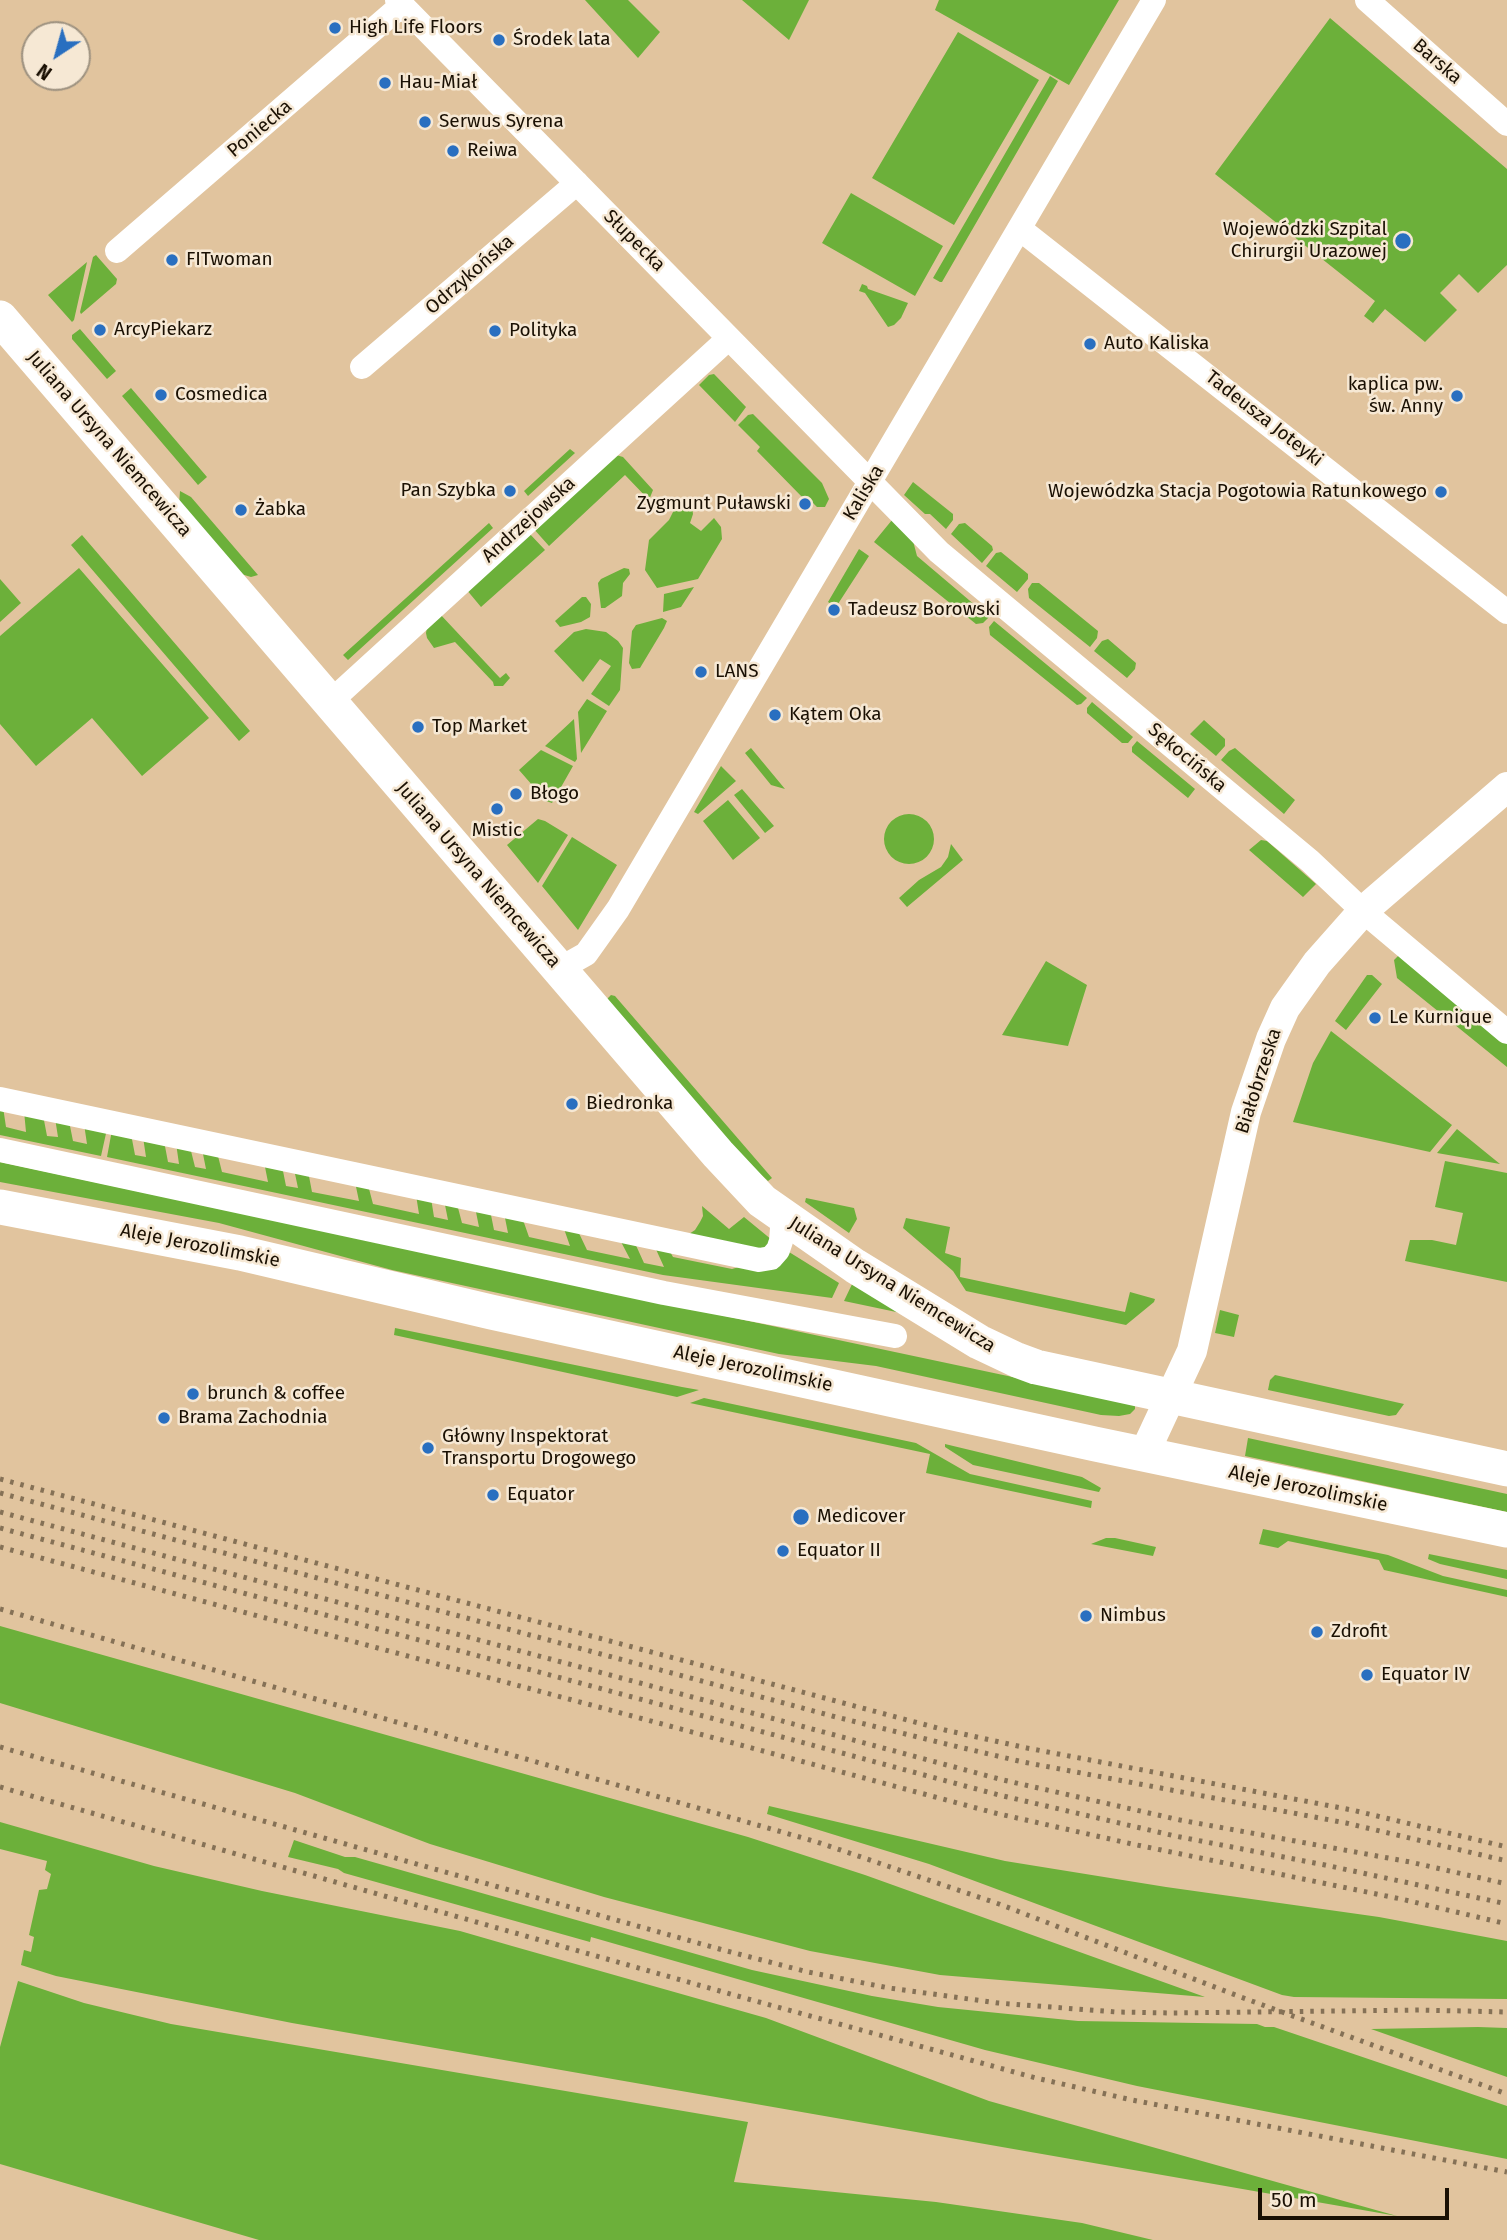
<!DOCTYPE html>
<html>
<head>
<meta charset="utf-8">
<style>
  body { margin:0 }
  #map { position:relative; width:1507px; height:2240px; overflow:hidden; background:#e1c49e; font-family:"Fira Sans",sans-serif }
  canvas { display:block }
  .north { position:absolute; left:21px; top:21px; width:70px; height:70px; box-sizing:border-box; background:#f6e8d4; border:2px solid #9e9280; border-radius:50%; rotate:216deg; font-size:19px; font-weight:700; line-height:28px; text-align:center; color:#1a1003 }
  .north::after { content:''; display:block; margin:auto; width:24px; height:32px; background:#296fc0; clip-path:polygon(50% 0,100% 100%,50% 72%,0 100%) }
  .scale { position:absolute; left:1258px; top:2188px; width:191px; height:32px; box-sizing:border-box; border:4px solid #1a1003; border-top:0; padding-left:9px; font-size:21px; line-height:24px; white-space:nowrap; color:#1a1003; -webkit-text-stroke:5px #f6e8d4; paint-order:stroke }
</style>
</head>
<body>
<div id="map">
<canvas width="1507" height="2240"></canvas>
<div class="north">N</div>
<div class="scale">50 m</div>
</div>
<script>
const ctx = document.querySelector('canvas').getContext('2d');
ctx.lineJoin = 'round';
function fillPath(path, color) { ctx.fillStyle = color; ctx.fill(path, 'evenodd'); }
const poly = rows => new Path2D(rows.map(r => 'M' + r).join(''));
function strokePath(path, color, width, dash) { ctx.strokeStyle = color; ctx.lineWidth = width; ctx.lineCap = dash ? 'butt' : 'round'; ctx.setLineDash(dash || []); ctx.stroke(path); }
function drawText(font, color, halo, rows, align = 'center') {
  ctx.font = font + ' "Fira Sans",sans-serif'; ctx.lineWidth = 5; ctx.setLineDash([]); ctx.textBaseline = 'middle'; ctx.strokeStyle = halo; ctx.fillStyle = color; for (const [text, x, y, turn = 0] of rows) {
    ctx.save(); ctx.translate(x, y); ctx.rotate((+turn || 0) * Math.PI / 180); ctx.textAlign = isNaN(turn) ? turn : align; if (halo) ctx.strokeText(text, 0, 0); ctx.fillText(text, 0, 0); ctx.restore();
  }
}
const green = poly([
  [585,0,628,0,660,32,638,58],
  [742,0,809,0,789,40],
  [939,0,1119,0,1069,85,935,10],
  [1330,18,1507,169,1507,265,1478,293,1459,274,1440,293,1457,310,1425,342,1385,309,1373,323,1364,316,1375,301,1215,174],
  [958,32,1039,80,954,225,872,178],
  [1050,76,1058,81,942,282,940,282,933,278],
  [851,193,943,246,915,296,822,243],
  [96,255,117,279,116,284,81,314,80,312,93,257],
  [87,262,74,320,72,322,48,295],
  [862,284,867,286,868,289,908,303,901,318,894,325,888,327,865,293,859,291],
  [80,329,116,371,107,379,72,339,72,335],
  [714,374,746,407,735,422,699,385,709,375],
  [131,388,207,477,198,485,122,396],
  [753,414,822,483,829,499,825,507,817,507,807,497,803,498,757,451,760,447,738,425,748,415],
  [570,449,575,453,528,496,524,491],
  [616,455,623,457,653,490,649,500,625,475,549,546,533,528],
  [913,482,953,514,953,520,946,529,930,514,925,514,904,495],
  [180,491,191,497,258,575,251,577,241,574,179,505],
  [687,503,692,507,693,514,690,523,701,531,714,518,721,527,722,539,698,579,657,588,645,570,649,540,669,520,677,504],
  [892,520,912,537,917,556,989,617,983,623,976,624,874,542],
  [489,523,493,528,348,660,343,655],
  [965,523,992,546,993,550,982,563,951,534,959,524],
  [528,532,545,550,481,607,466,589],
  [82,535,250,731,239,741,71,545],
  [859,549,869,556,836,607,828,602],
  [1001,552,1028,574,1028,579,1017,592,986,566,996,553],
  [79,568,209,718,142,776,92,718,36,766,0,724,0,636],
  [624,568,629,569,630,574,623,583,622,596,605,608,601,608,598,583,601,579],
  [0,579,21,603,0,622],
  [1032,583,1039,583,1098,631,1097,638,1090,647,1029,598,1028,589],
  [694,587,681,607,663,612,664,594],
  [582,597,586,597,591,604,590,617,581,622,560,627,555,621],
  [439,613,500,678,506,673,510,678,503,686,494,686,493,682,455,642,434,648,427,638,426,633,427,627],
  [662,618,667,621,664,628,640,668,632,669,629,663,632,631,636,625],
  [994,621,1087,698,1081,704,1077,705,990,635,989,627],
  [586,629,606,632,618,641,623,648,620,690,609,706,591,694,611,666,600,659,583,682,554,651,574,632],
  [1108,639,1136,663,1135,669,1127,678,1094,651,1102,641],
  [587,699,607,711,581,753,578,712],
  [1092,702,1133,737,1128,743,1122,743,1087,713,1087,708],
  [574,719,577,759,575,762,545,746],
  [1204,720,1225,739,1225,746,1216,756,1190,734],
  [1137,741,1195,789,1188,798,1132,752,1132,747],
  [751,748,785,789,771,785,745,753],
  [1235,748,1295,800,1284,814,1221,760,1229,751],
  [541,750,573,766,552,803,546,801,519,770],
  [721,766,736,781,698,814,694,812],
  [742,789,774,826,765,833,734,795],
  [728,800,760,838,733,860,703,821],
  '884 839a25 25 0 1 1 50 0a25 25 0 1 1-50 0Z',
  [538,819,545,821,568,835,538,883,507,845],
  [572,837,617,865,578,930,542,886],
  [1261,840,1267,841,1316,884,1303,897,1249,850],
  [951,844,963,860,907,907,899,898,919,880,941,867,948,857],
  [1400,954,1507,1040,1507,1067,1397,978,1394,960],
  [1046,961,1087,985,1068,1046,1002,1035],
  [1367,975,1372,975,1382,984,1346,1030,1335,1021],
  [611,995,615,996,772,1178,768,1181,740,1156,606,1000],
  [1331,1031,1452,1125,1430,1152,1293,1122,1313,1063],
  [3,1107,6,1127,26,1132,24,1111,43,1115,47,1136,58,1137,55,1118,69,1121,73,1141,87,1144,84,1124,107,1129,101,1156,0,1135,0,1108],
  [1457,1129,1500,1164,1437,1153],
  [112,1130,131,1134,135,1155,146,1157,143,1137,164,1141,168,1162,179,1164,176,1143,190,1147,195,1167,206,1169,202,1149,217,1152,222,1172,268,1182,264,1162,282,1166,286,1186,298,1188,294,1169,308,1171,312,1192,359,1201,355,1182,368,1185,373,1204,419,1214,416,1195,431,1198,434,1217,448,1220,444,1200,457,1204,462,1223,479,1227,475,1207,490,1210,494,1230,508,1233,504,1213,522,1217,529,1237,570,1246,563,1226,577,1229,587,1250,630,1259,619,1238,634,1241,644,1263,664,1267,654,1245,668,1248,673,1257,732,1269,789,1252,839,1283,832,1298,663,1275,107,1157],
  [1445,1161,1507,1173,1507,1282,1405,1261,1410,1240,1432,1240,1456,1245,1463,1213,1435,1207],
  [0,1162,1135,1403,1135,1409,1130,1414,1119,1416,1101,1415,876,1366,779,1354,392,1270,219,1223,0,1182],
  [806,1198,854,1208,857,1219,849,1233,805,1202],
  [702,1206,729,1229,744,1217,772,1240,765,1250,689,1234,695,1230,700,1222,703,1216],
  [906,1218,950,1227,945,1253,961,1258,960,1277,1125,1312,1130,1292,1155,1299,1154,1302,1126,1325,966,1291,953,1271,903,1228],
  [854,1280,901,1313,844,1301],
  [1220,1310,1239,1315,1234,1337,1215,1333],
  [395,1328,682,1387,699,1390,677,1397,394,1335],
  [1275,1375,1404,1404,1396,1415,1389,1416,1268,1390,1270,1380],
  [704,1398,916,1443,970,1474,1092,1501,1091,1508,926,1473,930,1454,690,1403],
  [1248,1438,1507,1494,1507,1512,1245,1456],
  [945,1444,1082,1477,1101,1488,1099,1492,973,1465,945,1447],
  [1263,1529,1388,1555,1443,1576,1507,1590,1507,1597,1384,1570,1379,1560,1288,1541,1278,1548,1259,1544],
  [1106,1538,1115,1538,1156,1547,1153,1556,1091,1544],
  [1429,1554,1507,1570,1507,1579,1440,1564,1428,1559],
  [0,1626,748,1837,865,1875,1205,1997,940,1975,810,1951,604,1897,430,1844,295,1793,0,1703],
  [769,1806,1005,1861,1166,1887,1379,1917,1507,1941,1507,1999,1294,1997,1282,1995,929,1864,767,1814],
  [0,1822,154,1866,262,1891,460,1931,512,1946,766,2018,989,2101,1397,2216,292,2023,56,1976,21,1965,24,1950,31,1952,34,1937,29,1935,39,1890,47,1889,51,1874,45,1870,47,1861,0,1849],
  [294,1840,345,1857,355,1857,752,1970,872,1996,938,2007,1078,2021,1257,2024,1265,2027,1274,2027,1507,2106,1507,2159,1137,2086,985,2050,591,1937,590,1942,344,1873,338,1869,288,1857],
  [18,1981,84,2003,171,2024,748,2122,734,2182,936,2202,1082,2223,1153,2240,259,2240,0,2164,0,2047],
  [1478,2027,1507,2028,1507,2077,1371,2029]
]);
const minor = poly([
  [397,0,939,552,1310,861,1363,911,1507,1032],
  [1367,0,1507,124],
  [1020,229,1507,612],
  [117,251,402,5],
  [362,367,577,183],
  [330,702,729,338],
  [554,964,570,963,586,954,618,909,1154,0],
  [0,1099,759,1260,771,1258,778,1250,781,1241,783,1216],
  [0,1150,664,1293,895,1336]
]);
const tertiary = poly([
  [1144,1454,1192,1351,1246,1112,1271,1039,1285,1008,1317,963,1363,911,1507,787]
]);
const secondary = poly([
  [0,318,718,1154,762,1201,855,1266,979,1342,1017,1360,1036,1367,1507,1469],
  [0,1207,240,1253,491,1312,1095,1444,1507,1530]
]);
const rail = poly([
  [0,1479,945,1730,1027,1748,1352,1810,1507,1847],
  [0,1493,836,1717,942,1743,1023,1762,1346,1823,1507,1861],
  [0,1512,1003,1780,1180,1820,1410,1862,1507,1884],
  [0,1528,999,1795,1175,1836,1325,1865,1507,1904],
  [0,1547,995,1813,1132,1844,1401,1899,1507,1924],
  [0,1609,817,1842,999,1904,1238,1996,1507,2094],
  [0,1747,723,1950,808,1972,889,1988,998,2003,1116,2012,1172,2013,1419,2010,1507,2012],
  [0,1787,741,1997,1036,2078,1132,2100,1507,2172]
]);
const markers = [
  [335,28,7,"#296fc0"],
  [499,40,7,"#296fc0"],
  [385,83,7,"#296fc0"],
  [425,122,7,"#296fc0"],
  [453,151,7,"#296fc0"],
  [1403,241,9,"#296fc0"],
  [172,260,7,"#296fc0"],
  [100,330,7,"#296fc0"],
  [495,331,7,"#296fc0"],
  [1090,344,7,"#296fc0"],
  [161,395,7,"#296fc0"],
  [1457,396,7,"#296fc0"],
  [510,491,7,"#296fc0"],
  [1441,492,7,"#296fc0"],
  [805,504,7,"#296fc0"],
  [241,510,7,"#296fc0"],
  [834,610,7,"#296fc0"],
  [701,672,7,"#296fc0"],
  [775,715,7,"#296fc0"],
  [418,727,7,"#296fc0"],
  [516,794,7,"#296fc0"],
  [497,809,7,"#296fc0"],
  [1375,1018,7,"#296fc0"],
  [572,1104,7,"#296fc0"],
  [193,1394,7,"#296fc0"],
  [164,1418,7,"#296fc0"],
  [428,1448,7,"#296fc0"],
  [493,1495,7,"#296fc0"],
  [801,1517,9,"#296fc0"],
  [783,1551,7,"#296fc0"],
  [1086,1616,7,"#296fc0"],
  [1317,1632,7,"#296fc0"],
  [1367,1675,7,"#296fc0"]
];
const poiNames = [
  ["High Life Floors",349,28],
  ["Środek lata",513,40],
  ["Hau-Miał",399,83],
  ["Serwus Syrena",439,122],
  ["Reiwa",467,151],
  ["Wojewódzki Szpital",1387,230,"right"],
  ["Chirurgii Urazowej",1387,252,"right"],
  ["FITwoman",186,260],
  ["ArcyPiekarz",114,330],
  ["Polityka",509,331],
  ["Auto Kaliska",1104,344],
  ["kaplica pw.",1443,385,"right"],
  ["św. Anny",1443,407,"right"],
  ["Cosmedica",175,395],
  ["Pan Szybka",496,491,"right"],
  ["Wojewódzka Stacja Pogotowia Ratunkowego",1427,492,"right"],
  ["Zygmunt Puławski",791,504,"right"],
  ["Żabka",255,510],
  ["Tadeusz Borowski",848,610],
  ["LANS",715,672],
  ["Kątem Oka",789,715],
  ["Top Market",432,727],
  ["Błogo",530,794],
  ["Mistic",497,831,"center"],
  ["Le Kurnique",1389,1018],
  ["Biedronka",586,1104],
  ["brunch & coffee",207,1394],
  ["Brama Zachodnia",178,1418],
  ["Główny Inspektorat",442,1437],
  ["Transportu Drogowego",442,1459],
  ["Equator",507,1495],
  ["Medicover",817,1517],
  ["Equator II",797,1551],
  ["Nimbus",1100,1616],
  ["Zdrofit",1331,1632],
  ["Equator IV",1381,1675]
];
const streetNames = [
  ["Barska",1437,62,41],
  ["Poniecka",260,129,-40],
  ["Słupecka",634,241,45],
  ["Odrzykońska",470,275,-41],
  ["Tadeusza Joteyki",1264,419,38],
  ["Juliana Ursyna Niemcewicza",109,444,49],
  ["Kaliska",864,493,-59],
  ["Andrzejowska",529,520,-42],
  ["Sękocińska",1187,758,40],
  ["Juliana Ursyna Niemcewicza",478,875,49],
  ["Białobrzeska",1259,1081,-72],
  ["Aleje Jerozolimskie",200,1246,11],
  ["Juliana Ursyna Niemcewicza",892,1285,32],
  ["Aleje Jerozolimskie",753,1369,12],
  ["Aleje Jerozolimskie",1308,1489,12]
];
fillPath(green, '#6cb03a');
strokePath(minor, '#fff', 24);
strokePath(tertiary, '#fff', 30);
strokePath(secondary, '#fff', 35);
strokePath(rail, '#857156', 5, [3.5, 7]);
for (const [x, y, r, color] of markers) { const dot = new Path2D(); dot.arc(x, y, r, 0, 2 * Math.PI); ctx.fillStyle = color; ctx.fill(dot); strokePath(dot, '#f6e8d4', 2.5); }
drawText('19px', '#1a1003', '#f6e8d4', poiNames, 'left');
drawText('19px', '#1a1003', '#f6e8d4', streetNames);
</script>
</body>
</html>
